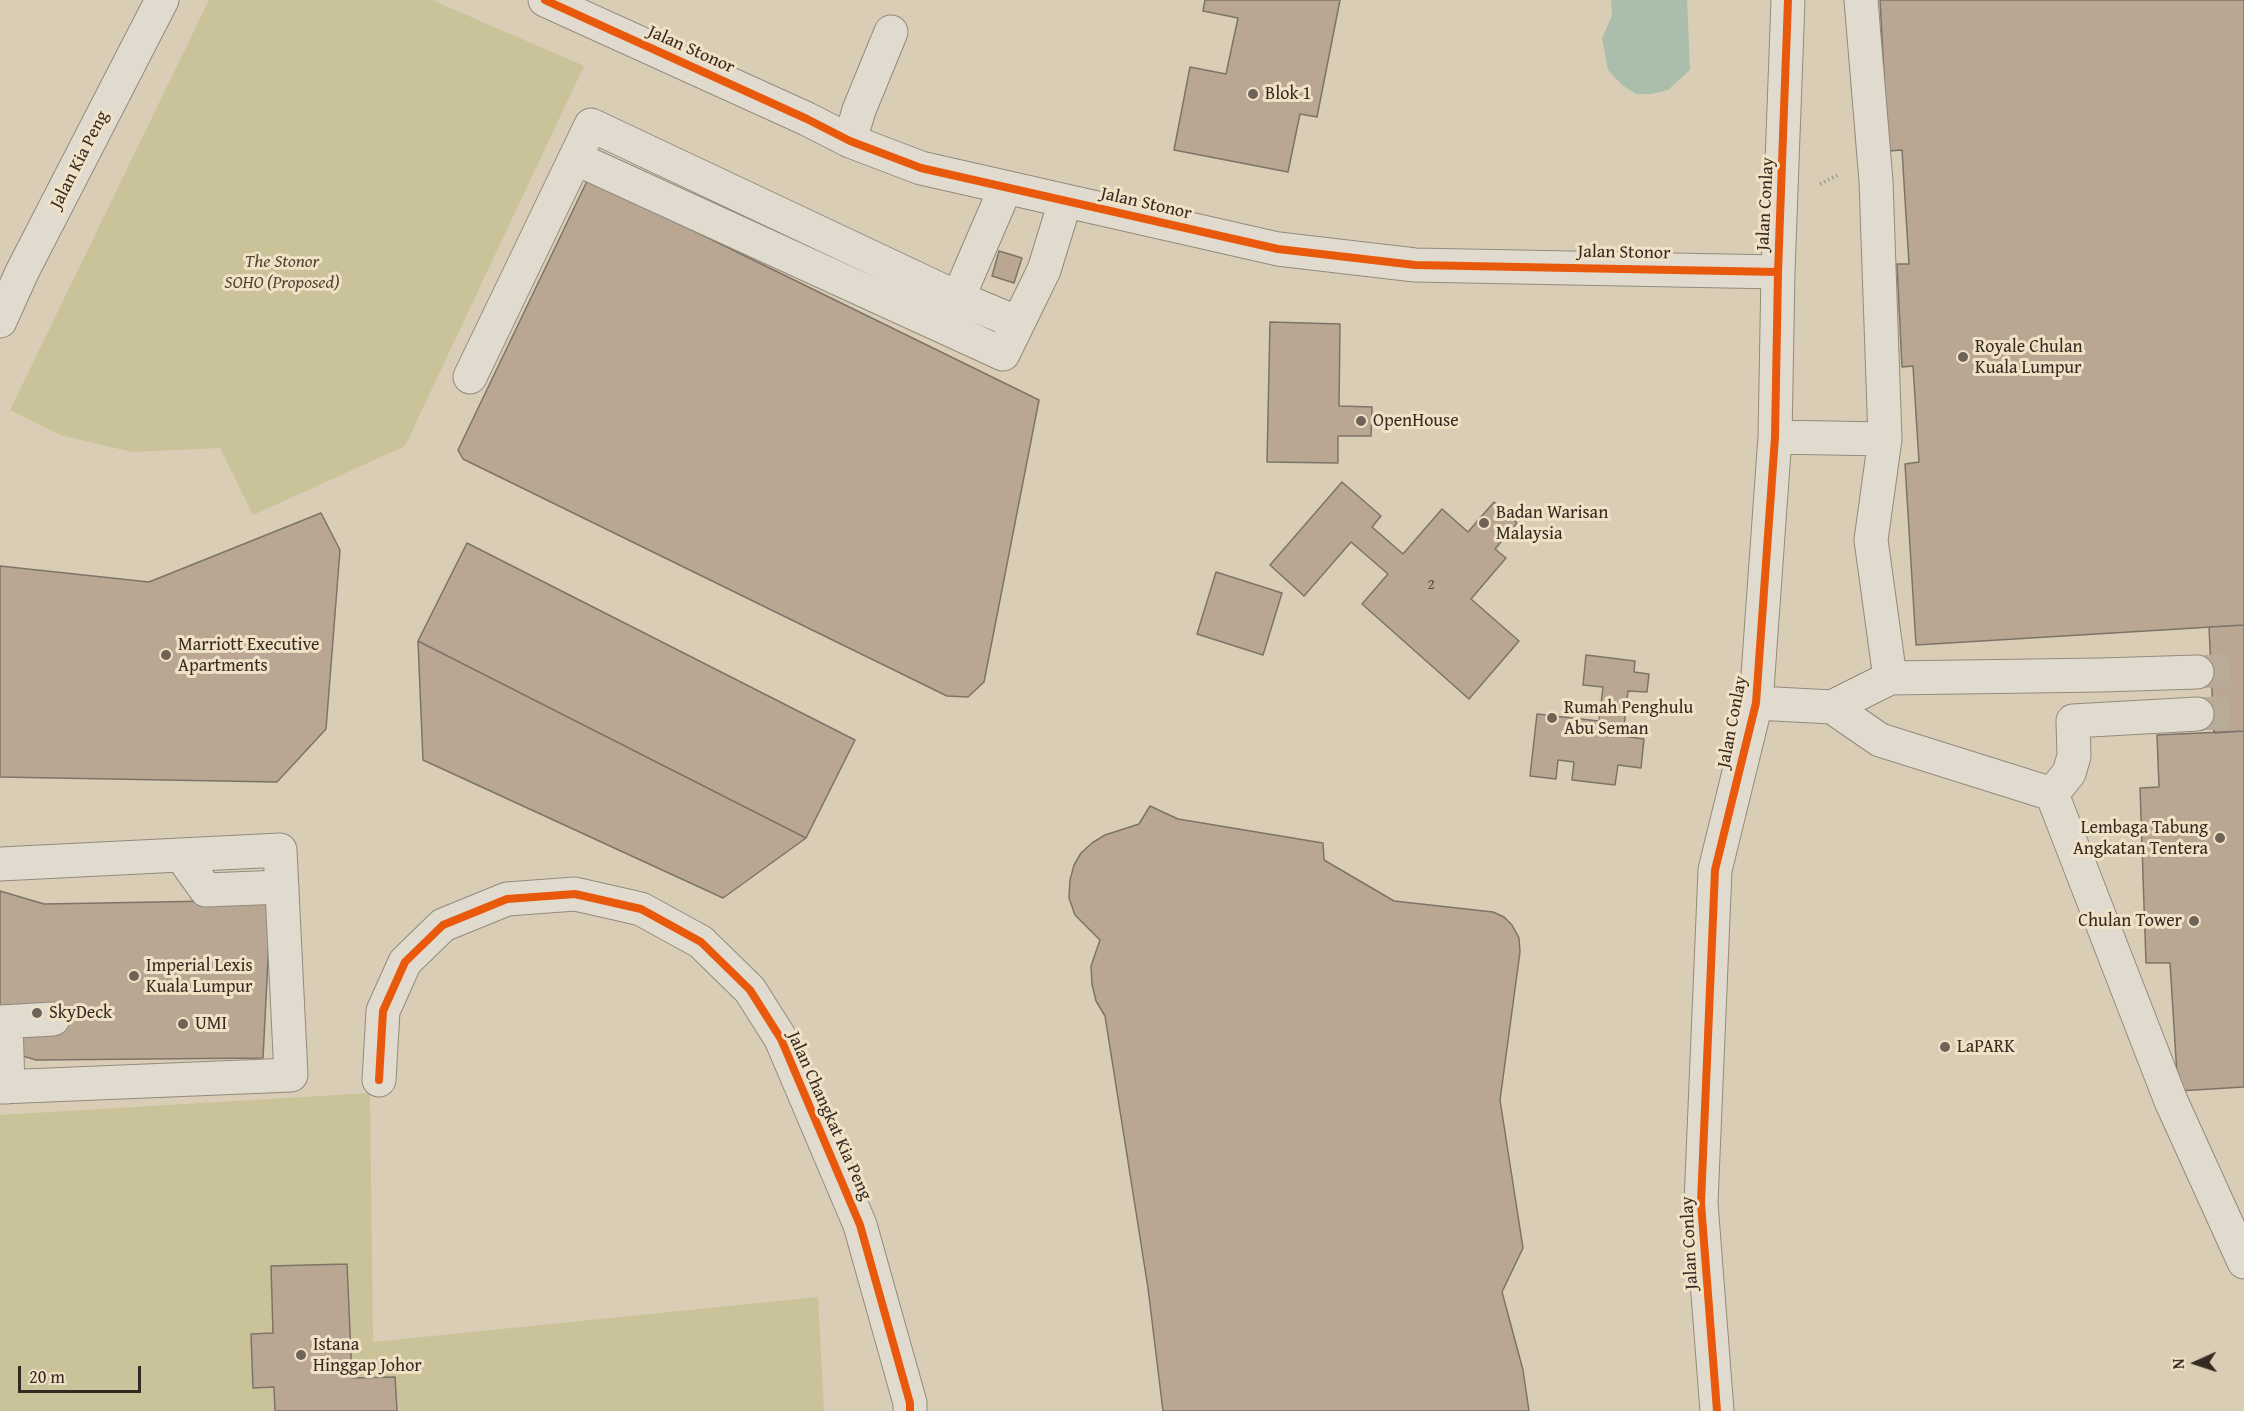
<!DOCTYPE html>
<html>
<head>
<meta charset="utf-8">
<style>
  body { margin:0 }
  #map { position:relative; width:2244px; height:1411px; overflow:hidden; background:#d9cdb6; font-family:"Gentium Book Plus",serif }
  canvas { display:block }
  .north { position:absolute; left:2166px; top:1333px; width:60px; height:60px; -webkit-text-stroke:4px #efe2c6; paint-order:stroke; rotate:267deg; font-size:16px; font-weight:700; line-height:24px; text-align:center; color:#362922 }
  .north::after { content:''; display:block; margin:auto; width:21px; height:27px; background:#362922; clip-path:polygon(50% 0,100% 100%,50% 72%,0 100%) }
  .scale { position:absolute; left:18px; top:1366px; width:123px; height:27px; box-sizing:border-box; border:3px solid #362922; border-top:0; padding-left:8px; font-size:18px; line-height:21px; white-space:nowrap; color:#362922; -webkit-text-stroke:4px #efe2c6; paint-order:stroke }
</style>
</head>
<body>
<div id="map">
<canvas width="2244" height="1411"></canvas>
<div class="north">N</div>
<div class="scale">20 m</div>
</div>
<script>
const ctx = document.querySelector('canvas').getContext('2d');
ctx.lineJoin = 'round';
function fillPath(path, color) { ctx.fillStyle = color; ctx.fill(path, 'evenodd'); }
const poly = rows => new Path2D(rows.map(r => 'M' + r).join(''));
function strokePath(path, color, width, dash) { ctx.strokeStyle = color; ctx.lineWidth = width; ctx.lineCap = dash ? 'butt' : 'round'; ctx.setLineDash(dash || []); ctx.stroke(path); }
function drawText(font, color, halo, rows, align = 'center') {
  ctx.font = font + ' "Gentium Book Plus",serif'; ctx.lineWidth = 6; ctx.setLineDash([]); ctx.textBaseline = 'middle'; ctx.strokeStyle = halo; ctx.fillStyle = color; for (const [text, x, y, turn = 0] of rows) {
    ctx.save(); ctx.translate(x, y); ctx.rotate((+turn || 0) * Math.PI / 180); ctx.textAlign = isNaN(turn) ? turn : align; if (halo) ctx.strokeText(text, 0, 0); ctx.fillText(text, 0, 0); ctx.restore();
  }
}
const green = poly([
  [209,0,432,0,584,66,405,446,253,515,220,448,132,452,60,435,10,410],
  [370,1093,373,1342,818,1297,824,1411,0,1411,0,1115]
]);
const water = poly([
  [1611,0,1687,0,1690,70,1668,90,1651,94,1636,94,1622,85,1608,70,1602,38,1612,16]
]);
const building = poly([
  [1205,0,1340,0,1317,117,1300,114,1288,172,1174,150,1190,67,1226,74,1238,18,1203,11,1205,0],
  [1880,0,2244,0,2244,625,1916,645,1905,464,1919,462,1913,366,1902,367,1897,264,1909,264,1902,150,1888,151,1880,0],
  [588,179,1039,400,984,682,968,697,947,696,463,459,458,450,588,179],
  [999,251,1022,258,1014,283,992,276,999,251],
  [1270,322,1340,324,1339,406,1372,407,1371,436,1338,436,1338,463,1267,462,1270,322],
  [1342,482,1381,516,1372,527,1403,554,1442,509,1468,532,1494,502,1517,523,1495,549,1506,558,1471,599,1519,641,1469,699,1362,604,1388,574,1351,542,1304,596,1270,565,1342,482],
  [321,513,340,550,326,729,277,782,0,777,0,566,149,582,321,513],
  [467,543,855,740,806,838,418,641,467,543],
  [1216,572,1282,593,1263,655,1197,634,1216,572],
  [2244,625,2244,731,2214,733,2209,627,2244,625],
  [418,641,806,838,723,898,423,760,418,641],
  [1586,655,1635,661,1634,672,1649,674,1647,692,1628,691,1623,736,1644,739,1641,768,1618,765,1615,785,1572,780,1574,762,1558,760,1556,779,1530,776,1537,714,1599,721,1603,687,1583,685,1586,655],
  [2244,731,2244,1087,2178,1091,2170,963,2146,963,2140,788,2159,787,2157,735,2244,731],
  [1150,806,1178,819,1323,843,1324,860,1394,901,1493,912,1504,917,1512,925,1519,938,1520,952,1500,1100,1523,1248,1502,1292,1523,1370,1529,1411,1163,1411,1148,1288,1105,1016,1096,1001,1092,984,1091,966,1100,940,1075,915,1069,898,1070,880,1074,865,1081,853,1092,843,1105,835,1139,824,1150,806],
  [0,891,44,904,271,900,263,1058,36,1060,0,1049,0,891],
  [347,1264,352,1378,395,1377,397,1411,275,1411,274,1387,253,1388,251,1334,273,1333,271,1266,347,1264]
]);
const minorTunnel = poly([
  [2197,672,2244,670],
  [2197,714,2244,712]
]);
const path = poly([
  [1820,184,1838,175]
]);
const minor = poly([
  [545,0,807,119,850,141,921,168,1278,249,1415,265,1778,272],
  [1861,0,1876,181,1885,439,1871,540,1890,678],
  [850,141,859,110,891,32],
  [575,158,1003,354,1044,270,1065,202],
  [958,298,1005,189],
  [0,321,22,272,162,0],
  [470,377,591,125,958,298,1018,323],
  [1775,437,1885,439],
  [2197,672,2102,675,1890,678,1832,707,1880,740,2052,794,2171,1101,2244,1262],
  [1756,703,1832,707],
  [2052,794,2069,773,2074,756,2073,721,2197,714],
  [181,855,206,890,282,887],
  [0,864,280,850,291,1075,0,1087],
  [0,1022,53,1019],
  [6,1022,8,1087],
  [379,1080,383,1011,405,962,443,925,507,899,575,894,641,909,701,942,750,990,781,1039,860,1225,910,1403,910,1411],
  [1717,1411,1701,1203,1715,870,1756,703,1775,437,1778,272,1788,0]
]);
const cycleway = poly([
  [545,0,807,119,850,141,921,168,1278,249,1415,265,1778,272],
  [379,1080,383,1011,405,962,443,925,507,899,575,894,641,909,701,942,750,990,781,1039,860,1225,910,1403,910,1411],
  [1717,1411,1701,1203,1715,870,1756,703,1775,437,1778,272,1788,0]
]);
const markers = [
  [1253,94,6,"#6f6256"],
  [1963,357,6,"#6f6256"],
  [1361,421,6,"#6f6256"],
  [1484,523,6,"#6f6256"],
  [166,655,6,"#6f6256"],
  [1552,718,6,"#6f6256"],
  [2220,838,6,"#6f6256"],
  [2194,921,6,"#6f6256"],
  [134,976,6,"#6f6256"],
  [37,1013,6,"#6f6256"],
  [183,1024,6,"#6f6256"],
  [1945,1047,6,"#6f6256"],
  [301,1355,6,"#6f6256"]
];
const numberNames = [
  ["2",1431,585]
];
const streetNames = [
  ["Jalan Stonor",691,50,24],
  ["Jalan Kia Peng",80,160,-63],
  ["Jalan Stonor",1146,204,13],
  ["Jalan Conlay",1766,204,-87],
  ["Jalan Stonor",1624,253,1],
  ["Jalan Conlay",1733,722,-79],
  ["Jalan Changkat Kia Peng",829,1116,66],
  ["Jalan Conlay",1690,1243,-93]
];
const poiNames = [
  ["Blok 1",1265,94],
  ["Royale Chulan",1975,347],
  ["Kuala Lumpur",1975,368],
  ["OpenHouse",1373,421],
  ["Badan Warisan",1496,513],
  ["Malaysia",1496,534],
  ["Marriott Executive",178,645],
  ["Apartments",178,666],
  ["Rumah Penghulu",1564,708],
  ["Abu Seman",1564,729],
  ["Lembaga Tabung",2208,828,"right"],
  ["Angkatan Tentera",2208,849,"right"],
  ["Chulan Tower",2182,921,"right"],
  ["Imperial Lexis",146,966],
  ["Kuala Lumpur",146,987],
  ["SkyDeck",49,1013],
  ["UMI",195,1024],
  ["LaPARK",1957,1047],
  ["Istana",313,1345],
  ["Hinggap Johor",313,1366]
];
const parkNames = [
  ["The Stonor",282,262],
  ["SOHO (Proposed)",282,283]
];
fillPath(green, '#cac299');
fillPath(water, '#abbeac');
fillPath(building, '#b9a794');
strokePath(building, '#7c7468', 1.5);
strokePath(minorTunnel, '#b8ac98', 33, [33, 16]);
strokePath(minor, '#928a7d', 35);
strokePath(path, '#a39e95', 4, [1.5, 3]);
strokePath(minor, '#e1dbcf', 33);
strokePath(cycleway, '#e8590c', 8);
for (const [x, y, r, color] of markers) { const dot = new Path2D(); dot.arc(x, y, r, 0, 2 * Math.PI); ctx.fillStyle = color; ctx.fill(dot); strokePath(dot, '#efe2c6', 2); }
drawText('15px', '#57483e', null, numberNames);
drawText('18px', '#362922', '#efe2c6', streetNames);
drawText('18px', '#362922', '#efe2c6', poiNames, 'left');
drawText('italic 18px', '#514635', '#efe2c6', parkNames);
</script>
</body>
</html>
